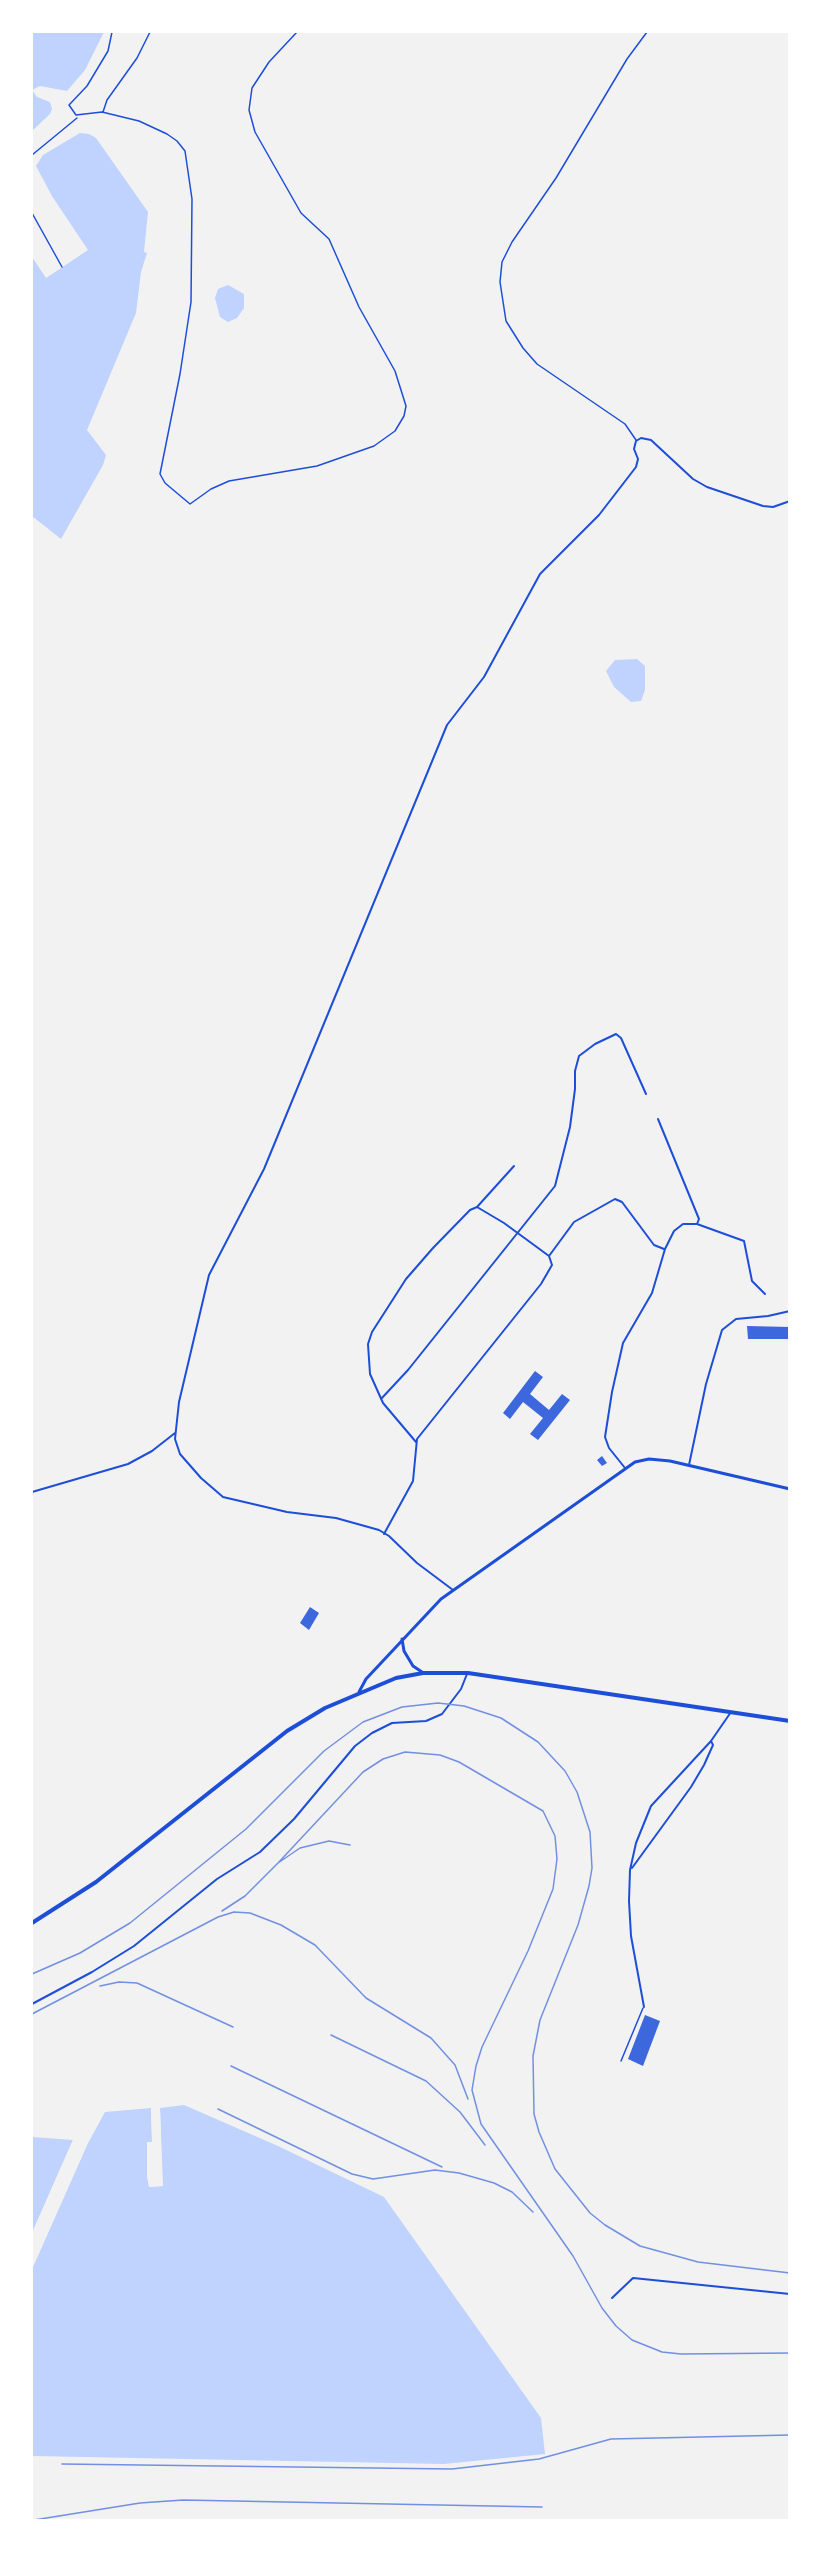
<!DOCTYPE html>
<html>
<head>
<meta charset="utf-8">
<style>
  body { margin:0 }
  #map { position:relative; width:821px; height:2552px; overflow:hidden; background:#f2f2f2; font-family:"PT Sans",sans-serif }
  canvas { display:block }
  .frame { position:absolute; inset:0; border:33px solid #fff; pointer-events:none }
</style>
</head>
<body>
<div id="map">
<canvas width="821" height="2552"></canvas>
<div class="frame"></div>
</div>
<script>
const ctx = document.querySelector('canvas').getContext('2d');
ctx.lineJoin = 'round';
function fillPath(path, color) { ctx.fillStyle = color; ctx.fill(path, 'evenodd'); }
const poly = rows => new Path2D(rows.map(r => 'M' + r).join(''));
function strokePath(path, color, width, dash) { ctx.strokeStyle = color; ctx.lineWidth = width; ctx.lineCap = dash ? 'butt' : 'round'; ctx.setLineDash(dash || []); ctx.stroke(path); }
const water = poly([
  [32,32,104,32,85,70,67,91,40,86,32,90,37,97,50,102,52,109,50,114,32,131],
  [80,133,89,134,96,138,148,212,144,252,147,253,141,272,136,313,87,430,106,455,103,465,61,539,32,516,32,257,46,278,88,250,52,196,36,166,43,155],
  [228,285,244,294,244,308,237,318,228,322,220,317,215,298,218,289],
  [637,659,645,666,645,690,641,701,631,702,614,687,606,671,615,660],
  [184,2105,278,2146,384,2197,541,2418,545,2454,444,2464,32,2456,32,2269,87,2145,105,2112,151,2108,152,2142,147,2143,149,2187,162,2186,160,2108],
  [32,2137,73,2140,32,2233]
]);
const pier = poly([
  [151,2108,154,2108,155,2142,150,2145,150,2174,152,2184,160,2183,157,2108,160,2108,163,2186,149,2187,147,2177,147,2142,152,2142],
  [73,2140,76,2141,32,2236,32,2233],
  [84,2144,87,2145,32,2269,32,2262]
]);
const building = poly([
  [747,1326,790,1327,790,1339,748,1339],
  [535,1371,543,1377,530,1394,549,1410,562,1394,570,1400,538,1440,530,1434,543,1418,523,1402,510,1419,503,1413],
  [602,1456,607,1463,602,1466,597,1460],
  [310,1607,319,1613,309,1630,300,1623],
  [645,2015,660,2021,643,2066,628,2059]
]);
const path = poly([
  [32,155,77,118],
  [32,213,62,267]
]);
const service = poly([
  [112,32,108,51,87,86,69,105,76,115,102,112,139,121,167,134,177,141,185,151,192,199,191,302,180,374,160,474,165,483,190,504,211,489,229,481,317,466,374,446,395,431,404,416,406,406,395,371,359,307,329,239,301,213,255,132,249,110,252,88,269,62,297,32],
  [103,112,107,100,137,58,150,32],
  [636,440,625,424,537,364,523,348,506,321,500,282,502,262,512,242,556,178,627,59,647,32],
  [621,2061,643,2008]
]);
const minor = poly([
  [658,1119,699,1219,697,1224],
  [477,1207,504,1223,549,1256],
  [549,1256,574,1222,615,1199,622,1202,654,1245,664,1249],
  [381,1399,408,1370,555,1186,570,1127,575,1089,575,1071,579,1056,595,1044,616,1034,621,1038,646,1094],
  [416,1442,383,1403,370,1374,368,1344,372,1332,406,1279,433,1248,470,1210,477,1207,514,1166],
  [689,1465,706,1384,722,1330,736,1319,768,1316,790,1311],
  [625,1468,609,1448,605,1437,612,1392,623,1343,652,1293,665,1249,674,1231,683,1224,697,1224,744,1241,752,1281,765,1294],
  [32,1492,128,1464,152,1451,175,1433],
  [384,1534,413,1481,417,1439,541,1284,552,1265,549,1256],
  [453,1590,417,1563,389,1536,379,1530,336,1518,287,1512,223,1497,201,1478,180,1454,175,1439,179,1402,209,1275,264,1169,447,725,484,677,540,574,599,515,636,467,638,459,634,449,636,441,641,438,651,440,693,479,707,487,763,506,773,507,790,501],
  [632,1868,691,1787,704,1765,713,1745,711,1741],
  [32,2004,92,1972,134,1946,217,1879,260,1852,294,1819,355,1746,372,1733,392,1723,426,1721,442,1714,461,1689,467,1674],
  [644,2007,631,1936,629,1901,630,1870,636,1843,651,1806,711,1741,731,1712],
  [612,2298,633,2278,790,2294]
]);
const secondary = poly([
  [402,1639,404,1651,413,1666,422,1672],
  [359,1692,366,1679,441,1599,635,1462,649,1459,670,1461,790,1489]
]);
const primary = poly([
  [32,1923,96,1882,287,1731,325,1708,396,1678,423,1673,468,1673,790,1721]
]);
const rail = poly([
  [278,1863,363,1772,383,1759,405,1752,440,1755,459,1762,543,1811,555,1836,557,1859,553,1889,528,1951,482,2047,476,2066,472,2090,481,2124,573,2256,602,2308,616,2326,632,2340,662,2352,681,2354,790,2353],
  [222,1911,245,1896,278,1863,300,1848,329,1841,350,1845],
  [32,1974,80,1953,130,1923,246,1829,324,1751,363,1722,402,1707,438,1703,464,1706,501,1718,538,1742,565,1771,577,1792,590,1832,592,1868,589,1886,578,1925,540,2020,533,2056,534,2114,539,2132,555,2169,590,2213,605,2225,640,2246,698,2262,790,2273],
  [100,1986,119,1982,137,1983,233,2027],
  [32,2014,218,1917,234,1912,250,1913,281,1925,315,1945,366,1998,431,2038,455,2065,468,2099],
  [331,2035,426,2081,460,2112,485,2145],
  [231,2066,442,2167],
  [218,2109,352,2174,373,2179,435,2170,459,2173,494,2183,512,2192,533,2212],
  [62,2464,452,2469,539,2459,611,2439,790,2435],
  [34,2520,140,2503,183,2500,542,2507]
]);
fillPath(water, '#bfd3fe');
fillPath(pier, '#f2f2f2');
fillPath(building, '#3d67dc');
strokePath(path, '#1d4ed8', 1.5);
strokePath(service, '#1d4ed8', 1.5);
strokePath(minor, '#1d4ed8', 2);
strokePath(secondary, '#1d4ed8', 3);
strokePath(primary, '#1d4ed8', 4);
strokePath(rail, '#7290e2', 1.5);
</script>
</body>
</html>
